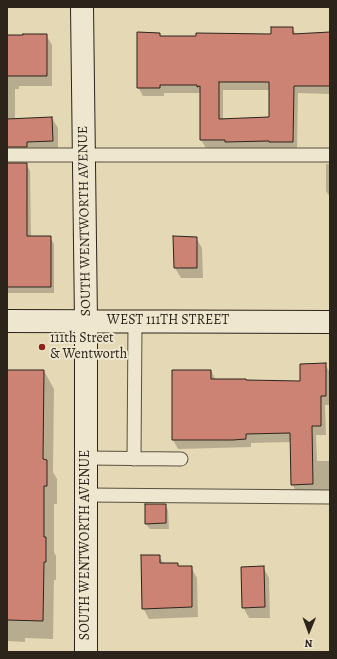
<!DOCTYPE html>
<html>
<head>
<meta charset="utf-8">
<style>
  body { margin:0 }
  #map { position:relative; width:337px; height:659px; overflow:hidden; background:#e5d8b4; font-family:Alegreya,serif }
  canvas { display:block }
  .frame { position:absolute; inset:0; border:8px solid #2c241b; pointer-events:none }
  .north { position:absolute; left:289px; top:611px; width:40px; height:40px; -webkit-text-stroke:3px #eee6ce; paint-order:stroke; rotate:181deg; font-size:11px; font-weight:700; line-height:16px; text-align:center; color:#2c241b }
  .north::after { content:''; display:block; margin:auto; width:14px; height:18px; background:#2c241b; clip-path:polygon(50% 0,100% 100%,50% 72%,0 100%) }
</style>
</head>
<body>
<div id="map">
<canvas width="337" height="659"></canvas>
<div class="frame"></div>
<div class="north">N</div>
</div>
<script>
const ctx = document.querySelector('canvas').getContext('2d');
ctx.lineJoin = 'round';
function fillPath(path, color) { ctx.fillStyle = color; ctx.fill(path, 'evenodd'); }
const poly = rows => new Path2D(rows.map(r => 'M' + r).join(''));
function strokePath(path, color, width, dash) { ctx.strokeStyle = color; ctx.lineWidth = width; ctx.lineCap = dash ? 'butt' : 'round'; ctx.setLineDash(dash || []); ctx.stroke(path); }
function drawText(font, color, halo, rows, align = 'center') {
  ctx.font = font + ' Alegreya,serif'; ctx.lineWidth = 4; ctx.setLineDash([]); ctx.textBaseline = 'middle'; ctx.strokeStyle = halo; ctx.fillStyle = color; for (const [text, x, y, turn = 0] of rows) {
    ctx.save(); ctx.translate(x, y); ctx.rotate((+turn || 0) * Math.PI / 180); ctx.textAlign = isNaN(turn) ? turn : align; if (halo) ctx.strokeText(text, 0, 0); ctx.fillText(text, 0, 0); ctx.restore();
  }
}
const shadow = poly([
  [292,28,296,34,330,33,330,94,298,93,297,150,274,150,274,148,231,150,229,148,206,148,201,140,201,93,164,93,164,96,143,96,138,87,159,34,161,37,272,35],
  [223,90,270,90,270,118,223,120],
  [46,35,52,45,52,86,19,86,19,89,15,89,15,120,52,118,58,128,58,151,7,156,7,36],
  [7,164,26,164,30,171,31,237,50,237,54,244,54,293,7,293],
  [326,164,330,164,330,197,326,191],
  [174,237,196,238,202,248,203,278,181,278,175,268],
  [325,364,330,373,330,405,325,405,326,435,316,435,317,461,330,461,330,493,297,493,292,484,291,442,251,443,251,447,178,449,173,440,211,371,216,380,301,382],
  [44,371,54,389,53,472,57,479,57,504,54,504,54,552,56,556,56,580,54,580,53,639,25,638,25,642,7,641,7,375],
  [165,505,168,510,169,529,150,529,146,524],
  [159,556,164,564,177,564,179,567,191,567,197,578,198,617,149,619,143,608],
  [263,567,269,578,270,618,249,618,243,607]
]);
const building = poly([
  [271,27,293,27,293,34,330,32,330,86,294,86,293,142,269,142,269,141,225,142,225,140,200,140,200,86,197,87,197,85,160,85,160,88,137,88,137,32,160,33,160,36,196,36,196,33,271,34,271,27],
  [219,82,269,82,269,117,219,119,219,82],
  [23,34,47,34,47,76,7,76,7,35,23,35,23,34],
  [52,117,53,141,27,142,27,147,7,147,7,119,52,117],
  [7,163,27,163,27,236,51,236,51,287,7,287,7,163],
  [173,236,197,237,197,268,174,268,173,236],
  [326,363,326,396,321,396,321,426,312,426,313,484,291,485,290,433,246,434,246,439,233,440,172,440,172,370,211,370,211,379,246,379,246,380,300,381,300,364,326,363],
  [7,370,44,370,43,459,47,460,47,486,44,486,44,537,46,537,46,562,44,562,43,621,7,620,7,370],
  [145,504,166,504,166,523,145,524,145,504],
  [141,555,160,555,160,563,178,563,178,566,192,566,192,607,142,609,141,555],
  [264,566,265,607,242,608,241,567,264,566]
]);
const lane = poly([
  [7,155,330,155],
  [86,458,181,459],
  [134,459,135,322],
  [86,495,330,497]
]);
const secondary = poly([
  [82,7,86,321,86,652],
  [7,321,330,322]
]);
const markers = [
  [42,347,4,"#8f2418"]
];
const streetNames = [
  ["SOUTH WENTWORTH AVENUE",85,221,-91],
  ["WEST 111TH STREET",168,321],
  ["SOUTH WENTWORTH AVENUE",86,545,-90]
];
const poiNames = [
  ["111th Street",50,339],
  ["& Wentworth",50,355]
];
fillPath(shadow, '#0003');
fillPath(building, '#cc8374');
strokePath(building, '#2c241b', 1);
strokePath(lane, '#5a5141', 15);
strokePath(secondary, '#2c241b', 24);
strokePath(lane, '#eee6ce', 13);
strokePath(secondary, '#eee6ce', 22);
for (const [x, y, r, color] of markers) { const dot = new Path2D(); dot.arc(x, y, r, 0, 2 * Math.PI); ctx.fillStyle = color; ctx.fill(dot); strokePath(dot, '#eee6ce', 1.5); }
drawText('14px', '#2c241b', '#eee6ce', streetNames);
drawText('14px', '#2c241b', '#eee6ce', poiNames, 'left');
</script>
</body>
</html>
